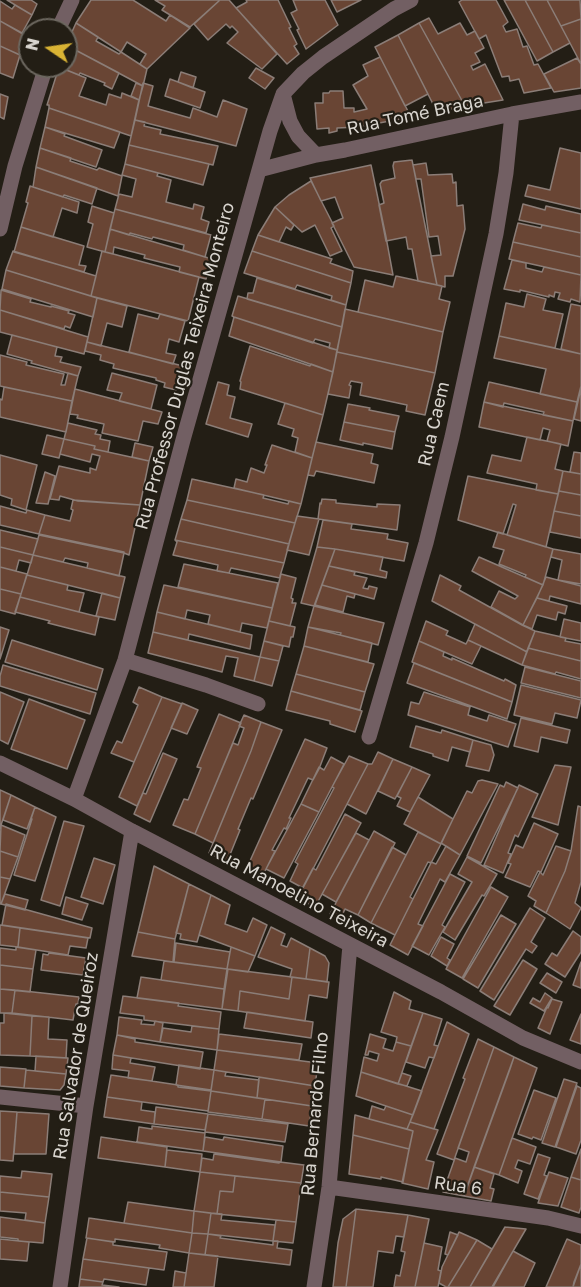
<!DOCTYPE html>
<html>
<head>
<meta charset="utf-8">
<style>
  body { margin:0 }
  #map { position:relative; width:581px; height:1287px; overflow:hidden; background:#231e15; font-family:"Golos Text",sans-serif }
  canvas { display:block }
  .north { position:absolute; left:18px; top:18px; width:60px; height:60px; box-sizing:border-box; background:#231e15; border:2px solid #6c675f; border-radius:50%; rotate:283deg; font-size:16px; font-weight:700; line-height:24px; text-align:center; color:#d9d5cf }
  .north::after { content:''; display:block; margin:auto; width:21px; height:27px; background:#d9b334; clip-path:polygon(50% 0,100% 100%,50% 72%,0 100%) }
</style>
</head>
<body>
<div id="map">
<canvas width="581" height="1287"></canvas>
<div class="north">N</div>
</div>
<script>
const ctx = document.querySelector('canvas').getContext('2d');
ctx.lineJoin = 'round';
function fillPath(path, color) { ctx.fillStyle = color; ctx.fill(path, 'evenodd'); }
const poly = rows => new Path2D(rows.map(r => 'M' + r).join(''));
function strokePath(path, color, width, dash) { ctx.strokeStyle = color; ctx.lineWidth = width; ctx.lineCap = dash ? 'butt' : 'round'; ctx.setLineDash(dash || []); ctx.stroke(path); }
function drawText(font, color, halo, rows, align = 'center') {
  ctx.font = font + ' "Golos Text",sans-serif'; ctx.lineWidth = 4.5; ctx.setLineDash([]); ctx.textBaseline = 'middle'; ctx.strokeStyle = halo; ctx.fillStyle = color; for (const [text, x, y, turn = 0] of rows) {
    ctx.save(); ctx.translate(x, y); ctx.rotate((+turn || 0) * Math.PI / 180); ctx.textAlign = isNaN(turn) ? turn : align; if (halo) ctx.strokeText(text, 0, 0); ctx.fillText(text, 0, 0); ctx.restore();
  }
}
const building = poly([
  [7,0,31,0,37,4,32,15,7,0],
  [91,0,133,0,166,21,170,15,190,28,147,69,140,64,146,54,127,42,121,52,76,23,91,0],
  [155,0,220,0,190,27,162,10,165,6,155,0],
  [220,0,229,0,277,54,262,69,227,43,238,32,232,26,230,28,226,24,208,40,194,24,220,0],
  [246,0,278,0,291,27,289,28,297,44,294,46,299,54,287,64,236,8,247,2,246,0],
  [293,0,325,0,338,25,306,49,297,30,299,29,291,13,297,10,293,0],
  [331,0,361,0,337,12,331,0],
  [462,0,496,0,508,22,503,26,506,32,517,29,523,47,527,46,534,65,538,64,551,88,524,93,519,79,510,81,509,76,502,77,486,35,479,39,459,2,462,0],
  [504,0,525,0,553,52,537,61,504,0],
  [525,0,547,0,570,43,553,52,525,0],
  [547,0,580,0,581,19,561,26,547,0],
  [0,1,12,9,15,5,32,15,22,33,0,21,0,1],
  [429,18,438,34,460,23,467,35,475,31,484,48,475,53,480,62,471,66,473,70,485,64,503,100,465,106,419,23,429,18],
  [581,19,581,64,561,26,581,19],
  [0,21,28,37,20,55,0,46,0,21],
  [76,23,98,37,96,41,119,54,121,52,147,69,143,86,66,45,76,23],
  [419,23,465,106,437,112,398,35,419,23],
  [398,35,428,94,405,106,375,47,398,35],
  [66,45,119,73,112,89,104,85,105,83,80,73,79,75,59,67,66,66,66,45],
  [0,46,20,55,13,78,0,73,0,46],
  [380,57,411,117,358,127,337,128,337,131,329,133,329,128,317,129,315,103,323,103,323,93,329,93,330,91,343,91,344,108,354,108,354,112,367,109,353,85,368,76,363,65,380,57],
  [577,58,581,64,581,88,554,92,544,74,577,58],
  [59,67,86,78,79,96,106,105,109,94,121,98,122,93,139,100,131,136,49,108,49,105,47,105,59,67],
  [256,68,274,78,265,89,249,78,256,68],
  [181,72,196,77,193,88,178,82,181,72],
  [170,79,205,92,200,108,165,96,170,79],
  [136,83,143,86,139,100,131,96,136,83],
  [143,83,153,86,148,106,190,118,193,108,217,117,223,100,247,109,236,146,135,120,143,83],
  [0,94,8,97,4,119,0,117,0,94],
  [49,108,120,132,114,148,45,127,49,108],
  [135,120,145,122,144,126,161,130,160,134,218,146,213,165,129,145,135,120],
  [45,127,65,134,64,136,102,150,96,167,40,148,45,127],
  [129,145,209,164,203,185,125,164,129,145],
  [40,148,71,158,70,161,97,170,99,168,122,176,118,196,36,167,40,148],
  [560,148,581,153,581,209,525,196,528,185,550,190,560,148],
  [412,160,437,285,418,281,412,249,408,249,406,237,386,241,379,205,384,203,380,184,382,181,395,178,393,166,394,162,412,160],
  [426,163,428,175,452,174,453,183,456,182,457,206,463,205,465,229,453,276,445,276,445,287,437,285,431,256,441,255,438,236,429,237,421,179,416,179,413,165,426,163],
  [125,164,158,173,157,176,171,180,166,202,193,209,194,204,204,207,201,219,209,222,206,233,115,209,119,194,132,197,136,179,122,175,125,164],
  [371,165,386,237,393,275,354,267,332,223,343,218,335,197,321,201,310,178,371,165],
  [36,167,97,188,92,204,64,195,63,197,33,187,36,167],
  [311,181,334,226,331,228,342,251,330,256,315,225,302,232,275,207,289,195,311,181],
  [30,186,79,202,77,213,62,208,53,237,21,227,28,203,26,202,30,186],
  [523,204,545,210,546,206,581,214,581,233,519,220,523,204],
  [92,206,114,213,105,252,87,247,93,224,88,222,92,206],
  [275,207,294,225,291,230,286,227,279,242,258,235,275,207],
  [115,209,211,235,205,257,183,250,184,245,153,237,152,239,130,233,129,235,110,229,115,209],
  [518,223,541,228,542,225,581,233,581,257,513,242,518,223],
  [21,227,84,246,79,265,86,266,84,272,14,252,21,227],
  [110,229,212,259,206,279,179,272,180,267,144,258,145,255,114,247,113,254,105,252,110,229],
  [258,235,332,259,330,263,353,271,351,283,252,251,258,235],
  [513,242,581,257,581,275,509,259,513,242],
  [13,251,96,276,91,296,6,270,13,251],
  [102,251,199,277,188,321,91,296,102,251],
  [252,251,351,283,346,305,331,300,332,296,297,285,295,289,244,273,252,251],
  [512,260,526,263,526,268,542,272,544,267,581,275,580,302,571,299,570,302,558,299,560,293,555,292,554,297,549,295,549,297,520,290,520,292,504,289,512,260],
  [6,270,97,298,93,317,2,289,6,270],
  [396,276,442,286,439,299,450,302,443,332,358,312,365,280,393,287,396,276],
  [257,278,346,305,342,327,247,299,248,293,253,293,257,278],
  [1,290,31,299,30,302,51,307,51,306,69,311,68,313,75,315,70,328,65,326,64,329,0,310,1,290],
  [527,294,546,299,543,310,563,314,555,348,499,336,506,303,524,307,527,294],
  [238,296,342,327,337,350,329,348,330,343,315,339,313,343,234,317,232,316,238,296],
  [97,298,127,306,122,327,107,323,101,346,87,342,97,298],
  [571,304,581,306,581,354,561,349,571,304],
  [345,309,443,332,435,373,337,352,345,309],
  [0,310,88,337,84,354,0,332,0,310],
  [138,314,158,319,160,314,185,321,179,342,169,339,166,353,176,355,173,364,129,352,138,314],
  [234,317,337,350,333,372,229,336,234,317],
  [12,335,57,347,55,356,62,357,60,362,81,367,78,376,31,363,32,361,7,354,12,335],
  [499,336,581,354,581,386,577,402,540,394,546,369,494,358,499,336],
  [87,342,183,366,176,390,164,387,165,383,156,380,156,378,113,368,114,364,100,360,101,355,85,351,87,342],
  [250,346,310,366,311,364,333,372,323,415,240,389,241,382,240,381,250,346],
  [337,352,435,373,425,415,406,411,407,405,360,395,362,383,351,381,349,385,351,386,349,398,328,394,337,352],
  [0,355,27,362,26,365,64,374,61,385,65,385,68,373,78,376,72,401,0,386,0,355],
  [112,373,157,385,151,409,119,401,122,393,107,390,112,373],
  [218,382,229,385,227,395,235,397,230,418,252,424,248,437,206,424,218,382],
  [489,382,577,402,573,421,543,415,544,412,504,403,503,407,484,402,489,382],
  [4,387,72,401,66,432,0,417,0,399,2,400,4,387],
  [581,388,581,421,574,419,581,388],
  [75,389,162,412,158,424,143,421,138,441,102,433,104,424,77,418,78,415,70,414,75,389],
  [484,402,573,421,568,446,547,441,550,430,543,428,540,440,479,427,484,402],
  [285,403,323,415,312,458,295,452,298,438,292,436,294,429,278,424,285,403],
  [348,404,370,408,369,410,399,416,395,432,344,422,348,404],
  [344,422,395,432,392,449,363,443,363,445,340,440,344,422],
  [68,423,97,430,95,434,101,435,100,439,110,441,108,452,94,449,95,446,64,439,68,423],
  [47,435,64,439,59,458,42,454,47,435],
  [527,437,561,444,555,469,563,471,558,494,536,490,537,484,487,473,492,455,521,461,527,437],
  [64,439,95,446,94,449,149,461,140,505,78,501,60,496,59,500,50,499,59,466,90,473,90,468,96,470,100,456,92,454,90,462,60,454,64,439],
  [316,442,373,454,371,463,378,465,374,483,316,471,314,476,308,475,316,442],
  [135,443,153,447,149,461,132,457,135,443],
  [272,445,312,458,301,504,234,488,236,479,247,482,251,468,264,473,267,465,265,465,272,445],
  [574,452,581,453,581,474,570,472,574,452],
  [0,455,37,465,26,510,11,505,12,499,0,495,0,455],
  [563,471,581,474,581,495,559,491,563,471],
  [45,472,55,476,48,504,36,503,45,472],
  [468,476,558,494,546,547,507,535,516,505,513,504,503,534,458,520,468,476],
  [192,479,264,495,263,498,288,504,289,501,301,504,295,523,187,500,192,479],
  [559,491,581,495,581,516,554,511,559,491],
  [322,499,336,500,336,503,377,507,377,504,400,505,397,530,318,519,320,503,321,504,322,499],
  [73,500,140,505,129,555,124,553,124,552,39,534,45,515,70,521,73,510,71,509,73,500],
  [187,500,295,523,289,544,181,519,187,500],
  [0,506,26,513,27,510,45,515,39,534,0,525,0,506],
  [554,511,581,516,581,538,550,532,554,511],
  [297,516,319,519,309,555,287,550,297,516],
  [181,519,289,544,284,563,175,540,181,519],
  [323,520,352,524,351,529,388,534,387,539,408,543,404,561,335,549,317,547,323,520],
  [0,530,38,539,33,555,0,547,0,530],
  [498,532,553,549,543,585,525,577,526,575,499,564,504,550,493,547,498,532],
  [39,535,124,553,119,576,87,568,88,563,65,558,63,562,33,555,39,535],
  [175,540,284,563,280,576,280,578,231,568,229,573,217,571,218,565,173,555,177,542,175,540],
  [0,547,33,555,31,563,19,560,16,571,0,567,0,547],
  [317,547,335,549,314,606,301,603,317,547],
  [335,549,383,557,380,570,387,572,386,578,329,566,335,549],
  [553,549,581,554,581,584,558,580,562,560,551,557,553,549],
  [33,555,125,577,120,598,27,575,33,555],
  [479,557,543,585,523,625,491,607,499,591,515,599,518,596,472,571,479,557],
  [184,564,278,583,272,608,178,587,184,564],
  [329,566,355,572,354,575,367,578,363,588,368,589,369,586,377,588,374,599,322,585,329,566],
  [0,567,27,574,21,594,0,589,0,567],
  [281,574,296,578,291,598,293,599,292,603,296,603,290,626,269,621,281,574],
  [27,575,68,585,67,590,84,593,79,612,20,597,27,575],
  [440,575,461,586,459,590,522,625,535,631,527,652,432,601,440,575],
  [546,577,581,586,581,604,550,596,549,601,537,598,546,577],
  [164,585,272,608,267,628,242,623,240,632,208,624,210,615,187,610,185,619,157,612,164,585],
  [322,585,355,594,354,598,347,596,343,612,315,605,322,585],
  [0,589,21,594,15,614,0,610,0,589],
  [102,593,120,598,115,620,96,616,102,593],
  [20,597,99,617,95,635,48,623,50,621,15,612,20,597],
  [537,598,567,606,565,614,558,612,556,620,537,615,532,629,523,625,537,598],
  [314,606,384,623,378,645,340,635,341,633,308,627,314,606],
  [157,612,252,635,250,649,189,634,188,640,153,632,157,612],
  [564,619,581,623,581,641,560,637,564,619],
  [269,621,295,627,293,637,291,637,289,647,264,641,269,621],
  [426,621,448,631,446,635,466,644,468,640,481,646,472,664,419,641,426,621],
  [475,624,527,652,522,665,468,640,475,624],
  [0,627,9,630,0,659,0,627],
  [308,627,372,643,368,662,304,646,308,627],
  [535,631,566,638,565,641,581,644,581,661,528,648,535,631],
  [153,632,260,657,254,681,234,676,238,658,226,656,222,672,148,653,153,632],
  [12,640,103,669,97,690,5,662,12,640],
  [264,641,283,646,279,661,260,657,264,641],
  [419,641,444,652,443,656,452,660,452,658,504,681,505,679,516,685,512,702,412,662,419,641],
  [304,646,374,664,365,692,296,674,304,646],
  [528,648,581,661,581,679,556,672,555,674,522,665,528,648],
  [260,657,279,661,272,686,254,681,260,657],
  [414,663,512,702,507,719,407,683,414,663],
  [3,665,96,693,90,714,0,686,0,676,3,665],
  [525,667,581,681,581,698,521,683,525,667],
  [296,674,365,692,360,710,291,691,296,674],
  [521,685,581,700,577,718,555,713,552,724,514,715,521,685],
  [139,687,162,697,134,762,111,753,117,741,122,743,138,705,133,702,139,687],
  [291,691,362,711,355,732,330,724,330,721,286,710,291,691],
  [0,692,24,702,8,744,0,740,0,692],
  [424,692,470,707,468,715,487,721,489,715,516,724,508,747,408,715,411,702,419,704,424,692],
  [162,697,182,704,137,806,119,797,162,697],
  [29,699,85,720,67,769,11,749,29,699],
  [182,703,198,710,187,734,171,728,182,703],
  [219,714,241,723,195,834,173,825,184,799,188,800,201,768,197,767,219,714],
  [244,715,261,722,251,751,213,843,195,834,233,743,238,745,244,728,239,726,244,715],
  [521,718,570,730,567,743,541,737,538,752,514,746,521,718],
  [261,722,282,730,253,799,251,798,238,829,240,830,227,862,209,853,251,751,261,722],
  [416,726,441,733,442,730,473,740,470,752,452,747,448,761,433,756,433,754,410,747,416,726],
  [305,739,327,748,319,769,313,780,308,778,289,818,291,818,286,829,284,828,272,850,275,851,261,879,245,872,305,739],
  [473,740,491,745,494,755,489,771,466,766,473,740],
  [378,752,393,759,366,814,347,804,368,764,372,764,378,752],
  [163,753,177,759,150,822,134,814,143,793,146,794,163,753],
  [349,756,368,764,303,888,290,881,298,864,295,862,334,788,332,787,349,756],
  [331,757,344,764,319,812,301,804,319,767,324,770,331,757],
  [393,759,412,767,395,799,378,791,393,759],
  [555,765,571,767,558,825,532,817,555,765],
  [412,767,430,775,410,812,397,806,401,798,397,796,412,767],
  [482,780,498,784,460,855,441,843,467,791,472,793,478,781,482,780],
  [506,782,518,788,481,863,467,856,500,785,504,787,506,782],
  [519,785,538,794,518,837,515,835,508,853,511,854,503,873,484,865,519,785],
  [0,790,11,795,0,828,0,790],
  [11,795,35,807,27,829,3,820,11,795],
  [418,797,453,819,441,844,404,824,418,797],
  [301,804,319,812,284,878,266,869,301,804],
  [578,806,581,807,581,882,575,903,581,908,570,929,546,913,565,871,571,851,578,806],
  [35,807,56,817,35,881,14,875,32,819,31,819,35,807],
  [345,814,361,823,315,907,297,898,313,868,316,870,345,814],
  [64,821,84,826,60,906,41,900,64,821],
  [534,823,558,834,541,872,538,871,530,887,505,877,511,864,508,863,516,845,523,848,534,823],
  [1,825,25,835,18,857,0,851,1,825],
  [374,831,395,843,358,915,345,909,340,920,330,914,374,831],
  [418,832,441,844,431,863,428,862,410,897,413,899,395,935,371,923,418,832],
  [356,833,369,840,336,902,322,894,356,833],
  [446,846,460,855,445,882,440,879,418,924,423,926,408,955,390,945,431,863,431,862,436,864,446,846],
  [556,846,571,851,565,871,546,913,534,906,536,901,528,896,540,872,543,875,556,846],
  [392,847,406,855,371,923,358,915,392,847],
  [0,851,18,857,10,879,0,877,0,851],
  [467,857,497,874,484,896,482,895,455,940,443,932,472,882,458,874,467,857],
  [94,858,115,865,103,904,81,897,94,858],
  [154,866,189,884,175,939,138,932,154,866],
  [450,874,465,882,442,925,445,927,429,955,412,946,450,874],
  [0,877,10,879,1,904,0,904,0,877],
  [189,884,211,895,197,942,180,939,181,934,176,933,189,884],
  [491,887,508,897,462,978,446,969,491,887],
  [5,894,28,900,25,910,1,904,5,894],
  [211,895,230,905,225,924,247,932,253,918,267,925,255,956,199,935,211,895],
  [66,897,88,904,82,920,62,914,66,897],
  [6,904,92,928,90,938,2,925,6,904],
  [530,908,545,918,531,942,537,946,532,953,526,949,494,1000,480,991,530,908],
  [501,915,516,924,478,988,463,979,501,915],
  [0,925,20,928,18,947,0,945,0,925],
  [271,927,285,934,281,945,287,947,291,938,310,948,306,979,290,977,292,969,258,957,271,927],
  [20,928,88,938,86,948,70,946,68,955,18,947,20,928],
  [573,931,581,937,581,952,565,977,545,964,552,953,557,956,573,931],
  [138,932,175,939,173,962,132,956,138,932],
  [441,937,454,944,447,958,450,960,447,966,431,956,441,937],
  [176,943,230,952,227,969,174,962,176,943],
  [16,947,36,950,33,969,0,965,0,948,16,950,16,947],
  [231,947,255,956,248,972,227,969,231,947],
  [310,948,325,956,329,963,327,982,306,979,310,948],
  [49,953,86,958,83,975,41,970,43,954,48,955,49,953],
  [523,960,537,969,510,1015,494,1006,523,960],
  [164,961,227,969,224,989,161,980,164,961],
  [581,962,581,988,573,985,581,962],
  [0,965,33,969,30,992,0,989,0,965],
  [228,969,292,977,289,999,240,991,238,1011,222,1009,228,969],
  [547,973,562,982,556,993,540,983,547,973],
  [141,977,224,989,222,1009,137,998,141,977],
  [292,977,329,982,327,998,309,995,305,1021,238,1011,240,991,289,999,292,977],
  [0,989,15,990,12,1013,0,1013,0,989],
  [15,990,79,997,78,1004,76,1004,73,1020,12,1013,15,990],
  [394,992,411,1001,409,1009,423,1013,411,1046,396,1042,397,1037,381,1032,394,992],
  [545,993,552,998,544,1011,530,1003,533,998,540,1002,545,993],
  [123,996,179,1003,178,1006,221,1012,219,1029,144,1020,144,1016,120,1013,123,996],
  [552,999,562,1002,550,1034,538,1028,547,1007,548,1008,552,999],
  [247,1012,313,1022,311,1038,244,1028,247,1012],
  [4,1013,32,1016,30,1056,0,1055,0,1023,4,1023,4,1013],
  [423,1013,442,1019,434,1045,438,1046,434,1058,429,1057,425,1068,406,1062,423,1013],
  [581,1014,581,1044,570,1040,581,1014],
  [32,1016,49,1017,48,1039,67,1040,66,1058,30,1056,32,1016],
  [119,1017,142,1020,141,1024,154,1025,155,1021,163,1023,160,1042,117,1035,119,1017],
  [447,1022,469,1034,434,1129,410,1122,447,1022],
  [192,1026,219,1029,217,1050,160,1042,163,1028,191,1032,192,1026],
  [219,1034,302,1044,299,1060,217,1050,219,1034],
  [370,1034,386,1039,383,1048,393,1051,396,1042,411,1046,398,1084,361,1072,364,1057,377,1061,379,1054,369,1051,368,1055,365,1055,370,1034],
  [117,1035,135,1039,135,1042,203,1052,200,1069,113,1055,117,1035],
  [478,1039,494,1047,454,1160,437,1154,465,1079,463,1078,478,1039],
  [494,1047,514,1057,510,1069,464,1196,443,1192,455,1158,466,1162,469,1152,458,1148,494,1047],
  [217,1050,318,1063,315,1086,214,1070,217,1050],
  [113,1055,131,1058,130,1063,155,1067,152,1081,128,1078,129,1071,112,1069,113,1055],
  [36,1056,68,1058,66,1074,35,1071,36,1056],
  [514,1057,537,1068,499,1175,474,1167,514,1057],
  [179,1065,214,1070,211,1090,176,1085,179,1065],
  [0,1067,26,1069,24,1088,0,1086,0,1067],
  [26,1070,66,1074,64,1085,60,1090,24,1088,26,1070],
  [214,1070,226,1072,225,1076,259,1080,257,1098,211,1091,214,1070],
  [361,1072,422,1091,413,1115,356,1096,361,1072],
  [402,1073,411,1076,407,1086,398,1084,402,1073],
  [111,1075,178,1085,178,1087,211,1091,208,1111,107,1097,111,1075],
  [259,1077,315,1086,312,1106,257,1098,259,1077],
  [564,1079,577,1083,555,1147,542,1143,564,1079],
  [577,1086,581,1088,581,1140,576,1154,556,1147,577,1086],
  [534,1090,556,1098,541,1140,533,1137,532,1139,518,1134,534,1090],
  [211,1091,265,1099,262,1119,208,1112,211,1091],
  [107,1097,142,1102,141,1110,155,1112,154,1124,104,1117,107,1097],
  [265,1099,312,1106,309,1126,262,1119,265,1099],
  [372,1106,384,1110,386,1106,413,1115,407,1129,369,1119,372,1106],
  [156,1107,208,1114,205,1130,154,1124,156,1107],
  [0,1111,17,1112,13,1161,0,1160,0,1111],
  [17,1112,49,1114,46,1154,14,1154,17,1112],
  [208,1114,288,1124,285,1142,205,1132,208,1114],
  [355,1115,413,1131,409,1149,353,1135,355,1115],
  [410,1122,438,1130,426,1160,434,1162,428,1189,402,1183,413,1131,407,1129,410,1122],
  [152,1126,205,1133,203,1151,137,1142,139,1127,152,1129,152,1126],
  [353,1135,409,1149,403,1182,381,1177,381,1179,349,1174,353,1135],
  [101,1137,167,1147,165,1167,98,1158,101,1137],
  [205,1137,223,1140,224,1137,283,1146,281,1162,203,1151,205,1137],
  [512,1138,536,1147,530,1164,518,1160,515,1168,522,1171,518,1183,499,1175,512,1138],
  [581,1149,581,1180,571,1177,581,1149],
  [167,1150,202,1154,200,1172,165,1167,167,1150],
  [214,1154,279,1163,280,1162,304,1165,301,1183,200,1172,202,1158,213,1160,214,1154],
  [538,1154,550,1158,544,1175,547,1176,538,1199,524,1194,538,1154],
  [474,1167,494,1174,490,1188,494,1189,491,1201,464,1196,474,1167],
  [22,1171,52,1174,49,1197,0,1192,0,1176,21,1178,22,1171],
  [200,1172,235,1176,233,1192,220,1191,217,1214,194,1211,200,1172],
  [549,1172,568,1178,558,1206,538,1203,549,1172],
  [235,1176,301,1183,296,1222,217,1214,220,1191,233,1192,235,1176],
  [571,1177,581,1180,581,1207,579,1213,561,1207,571,1177],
  [0,1192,49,1197,45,1223,25,1220,26,1213,0,1211,0,1192],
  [128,1202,194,1211,192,1233,124,1223,128,1202],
  [356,1209,408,1215,404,1237,396,1236,393,1253,378,1251,373,1287,346,1287,356,1209],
  [356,1209,346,1287,333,1287,338,1243,343,1219,356,1209],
  [194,1211,211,1213,208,1234,192,1233,194,1211],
  [211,1213,222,1214,221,1220,275,1225,273,1241,208,1234,211,1213],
  [408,1215,429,1219,415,1287,394,1287,396,1275,400,1276,405,1252,401,1251,408,1215],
  [0,1217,45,1223,43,1243,18,1241,18,1239,0,1237,0,1217],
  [89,1218,192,1233,189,1253,159,1248,160,1245,115,1239,115,1242,86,1238,89,1218],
  [276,1220,296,1222,293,1243,273,1241,276,1220],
  [505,1227,526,1229,492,1287,470,1287,505,1227],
  [450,1232,458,1235,448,1255,445,1254,450,1232],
  [459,1232,477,1240,448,1287,446,1287,439,1283,442,1267,459,1232],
  [192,1233,208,1234,205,1255,189,1253,192,1233],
  [208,1234,221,1236,220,1238,273,1245,273,1241,278,1241,277,1248,292,1250,290,1265,205,1255,208,1234],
  [87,1238,113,1242,113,1245,167,1252,164,1270,83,1259,87,1238],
  [0,1239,29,1242,27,1261,0,1259,0,1239],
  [567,1239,581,1245,581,1264,573,1287,546,1287,567,1239],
  [477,1240,492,1249,470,1287,448,1287,477,1240],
  [424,1243,442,1247,438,1270,441,1271,438,1287,415,1287,424,1243],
  [513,1251,535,1263,524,1287,493,1287,513,1251],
  [189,1253,218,1256,214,1287,184,1287,189,1253],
  [83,1259,149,1268,146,1285,104,1279,103,1282,80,1279,83,1259],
  [581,1264,581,1287,573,1287,574,1282,581,1264],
  [175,1271,186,1273,184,1287,173,1287,175,1271],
  [80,1279,103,1282,102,1285,119,1287,79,1287,80,1279]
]);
const minor = poly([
  [58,30,72,0],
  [283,94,290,121,298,136,316,155],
  [259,170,316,155,345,150,512,114,581,102],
  [0,229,15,166,46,66],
  [125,660,206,685,258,704],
  [369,737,426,543,452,437,496,234,506,173,512,114],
  [0,763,74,799,132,831,441,992,523,1038,581,1062],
  [74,799,125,660,183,440,270,131,283,94,303,73,323,57,394,9,411,0],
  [0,1097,86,1106],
  [329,1187,548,1218,581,1226],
  [60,1287,86,1106,132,831],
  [314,1287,329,1187,350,945]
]);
const streetNames = [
  ["Rua Tomé Braga",415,115,-12],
  ["Rua Professor Duglas Teixeira Monteiro",185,366,-75],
  ["Rua Caem",434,424,-77],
  ["Rua Manoelino Teixeira",299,896,28],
  ["Rua Salvador de Queiroz",76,1056,-81],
  ["Rua Bernardo Filho",315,1114,-85],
  ["Rua 6",458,1186,8]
];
fillPath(building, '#694534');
strokePath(building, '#8b7d77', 1.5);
strokePath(minor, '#725f63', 15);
drawText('18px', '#d9d5cf', '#231e15', streetNames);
</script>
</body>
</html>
